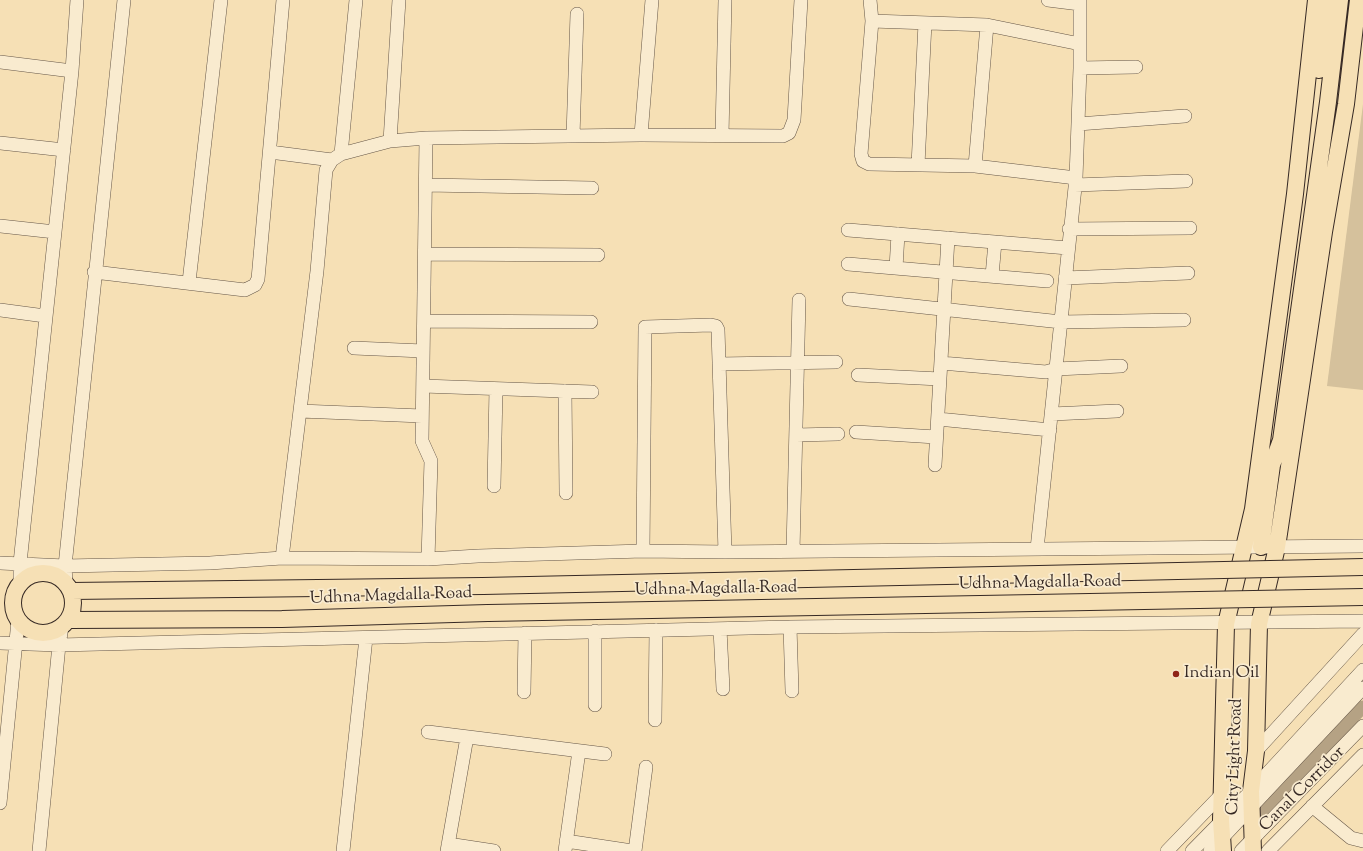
<!DOCTYPE html>
<html>
<head>
<meta charset="utf-8">
<style>
  body { margin:0 }
  canvas { display:block; background:#f6e0b5 }
</style>
</head>
<body>
<canvas width="1363" height="851"></canvas>
<script>
const ctx = document.querySelector('canvas').getContext('2d');
ctx.lineJoin = 'round';
function fillPath(path, color) { ctx.fillStyle = color; ctx.fill(path, 'evenodd'); }
const poly = rows => new Path2D(rows.map(r => 'M' + r).join(''));
function strokePath(path, color, width, dash) { ctx.strokeStyle = color; ctx.lineWidth = width; ctx.lineCap = dash ? 'butt' : 'round'; ctx.setLineDash(dash || []); ctx.stroke(path); }
function drawText(font, color, halo, rows, align = 'center') {
  ctx.font = font + ' "Sorts Mill Goudy",serif'; ctx.lineWidth = 3.5; ctx.setLineDash([]); ctx.textBaseline = 'middle'; ctx.strokeStyle = halo; ctx.fillStyle = color; for (const [text, x, y, turn = 0] of rows) {
    ctx.save(); ctx.translate(x, y); ctx.rotate((+turn || 0) * Math.PI / 180); ctx.textAlign = isNaN(turn) ? turn : align; if (halo) ctx.strokeText(text, 0, 0); ctx.fillText(text, 0, 0); ctx.restore();
  }
}
const green = poly([
  [1363,104,1363,390,1327,386]
]);
const canal = poly([
  [1259,813,1363,707]
]);
const minor = poly([
  [870,0,872,21,861,154,863,161,869,164,975,166,1076,178],
  [1048,0,1080,4],
  [872,21,987,25,1080,44],
  [0,62,72,71],
  [1080,68,1136,67],
  [1078,124,1185,116],
  [641,135,652,0],
  [722,135,725,0],
  [573,136,577,14],
  [426,138,422,441,431,461,428,559],
  [390,141,399,0],
  [0,143,64,150],
  [270,152,332,160],
  [341,154,356,0],
  [918,165,925,23],
  [975,166,987,25],
  [426,185,592,188],
  [1075,185,1186,181],
  [0,226,55,232],
  [1069,229,1190,228],
  [848,230,1068,248],
  [425,254,598,255],
  [848,264,1047,281],
  [896,268,898,234],
  [94,272,245,290,255,285,258,279,283,0],
  [992,276,995,242],
  [1065,278,1188,273],
  [189,282,221,0],
  [849,299,1061,322,1184,320],
  [0,310,45,316],
  [424,321,591,322],
  [354,348,423,351],
  [941,363,1046,372,1056,369,1121,366],
  [719,364,836,362],
  [858,375,940,379],
  [423,386,592,392],
  [565,391,566,493],
  [300,411,422,416],
  [1052,414,1117,411],
  [938,419,1050,430],
  [856,432,936,437],
  [796,435,838,434],
  [935,465,948,238],
  [494,486,496,389],
  [1037,549,1076,178,1080,68,1080,0],
  [643,551,645,327,711,325,716,326,718,330,725,552],
  [793,551,799,300],
  [282,558,317,271,326,170,332,160,341,154,390,141,426,138,641,135,783,136,789,133,794,120,801,0],
  [0,563,65,566,210,563,282,558,428,559,478,556,643,551,725,552,1363,546],
  [20,583,20,563,72,71,77,0],
  [66,583,65,566,124,0],
  [790,627,792,691],
  [720,629,723,689],
  [0,643,59,645,790,627,1363,621],
  [524,692,525,633],
  [595,705,595,631],
  [655,720,656,630],
  [428,732,605,754],
  [1256,751,1363,634],
  [0,803,18,621],
  [1312,806,1351,838,1363,841],
  [566,841,632,851],
  [448,844,494,851],
  [39,851,59,645,62,627],
  [343,851,366,638],
  [447,851,467,737],
  [565,851,579,751],
  [635,851,646,767],
  [1167,851,1222,794],
  [1192,851,1251,791,1363,670],
  [1210,851,1363,688],
  [1241,851,1363,726],
  [1268,851,1363,755]
]);
const major = poly([
  [1319,70,1327,0],
  [1261,547,1272,465,1281,440,1328,102,1340,0],
  '13 603a30 30 0 1 1 60 0a30 30 0 1 1-60 0Z',
  [71,591,483,586],
  [69,620,282,619,488,613],
  [1223,851,1221,820,1226,624,1253,509,1295,194,1316,0],
  [1253,851,1251,791,1256,751,1259,624,1277,547,1324,232,1346,104,1358,0]
]);
const majorBridge = poly([
  [483,586,1363,567],
  [488,613,1363,597]
]);
const markers = [
  [1176,674,4,"#8f2418"]
];
const streetNames = [
  ["Udhna Magdalla Road",1040,584,-1],
  ["Udhna Magdalla Road",716,590,-1],
  ["Udhna Magdalla Road",391,597,-2],
  ["City Light Road",1236,757,-88],
  ["Canal Corridor",1303,790,-45]
];
const poiNames = [
  ["Indian Oil",1184,674]
];
fillPath(green, '#d5c19c');
strokePath(canal, '#b5a284', 13);
strokePath(minor, '#665748', 14);
strokePath(major, '#362924', 18);
strokePath(minor, '#f9ebcf', 13);
strokePath(major, '#f6e0b5', 16);
strokePath(majorBridge, '#362924', 18, []);
strokePath(majorBridge, '#f6e0b5', 16);
for (const [x, y, r, color] of markers) { const dot = new Path2D(); dot.arc(x, y, r, 0, 2 * Math.PI); ctx.fillStyle = color; ctx.fill(dot); strokePath(dot, '#f9ebcf', 1.5); }
drawText('17px', '#362924', '#f9ebcf', streetNames);
drawText('17px', '#362924', '#f9ebcf', poiNames, 'left');
</script>
</body>
</html>
